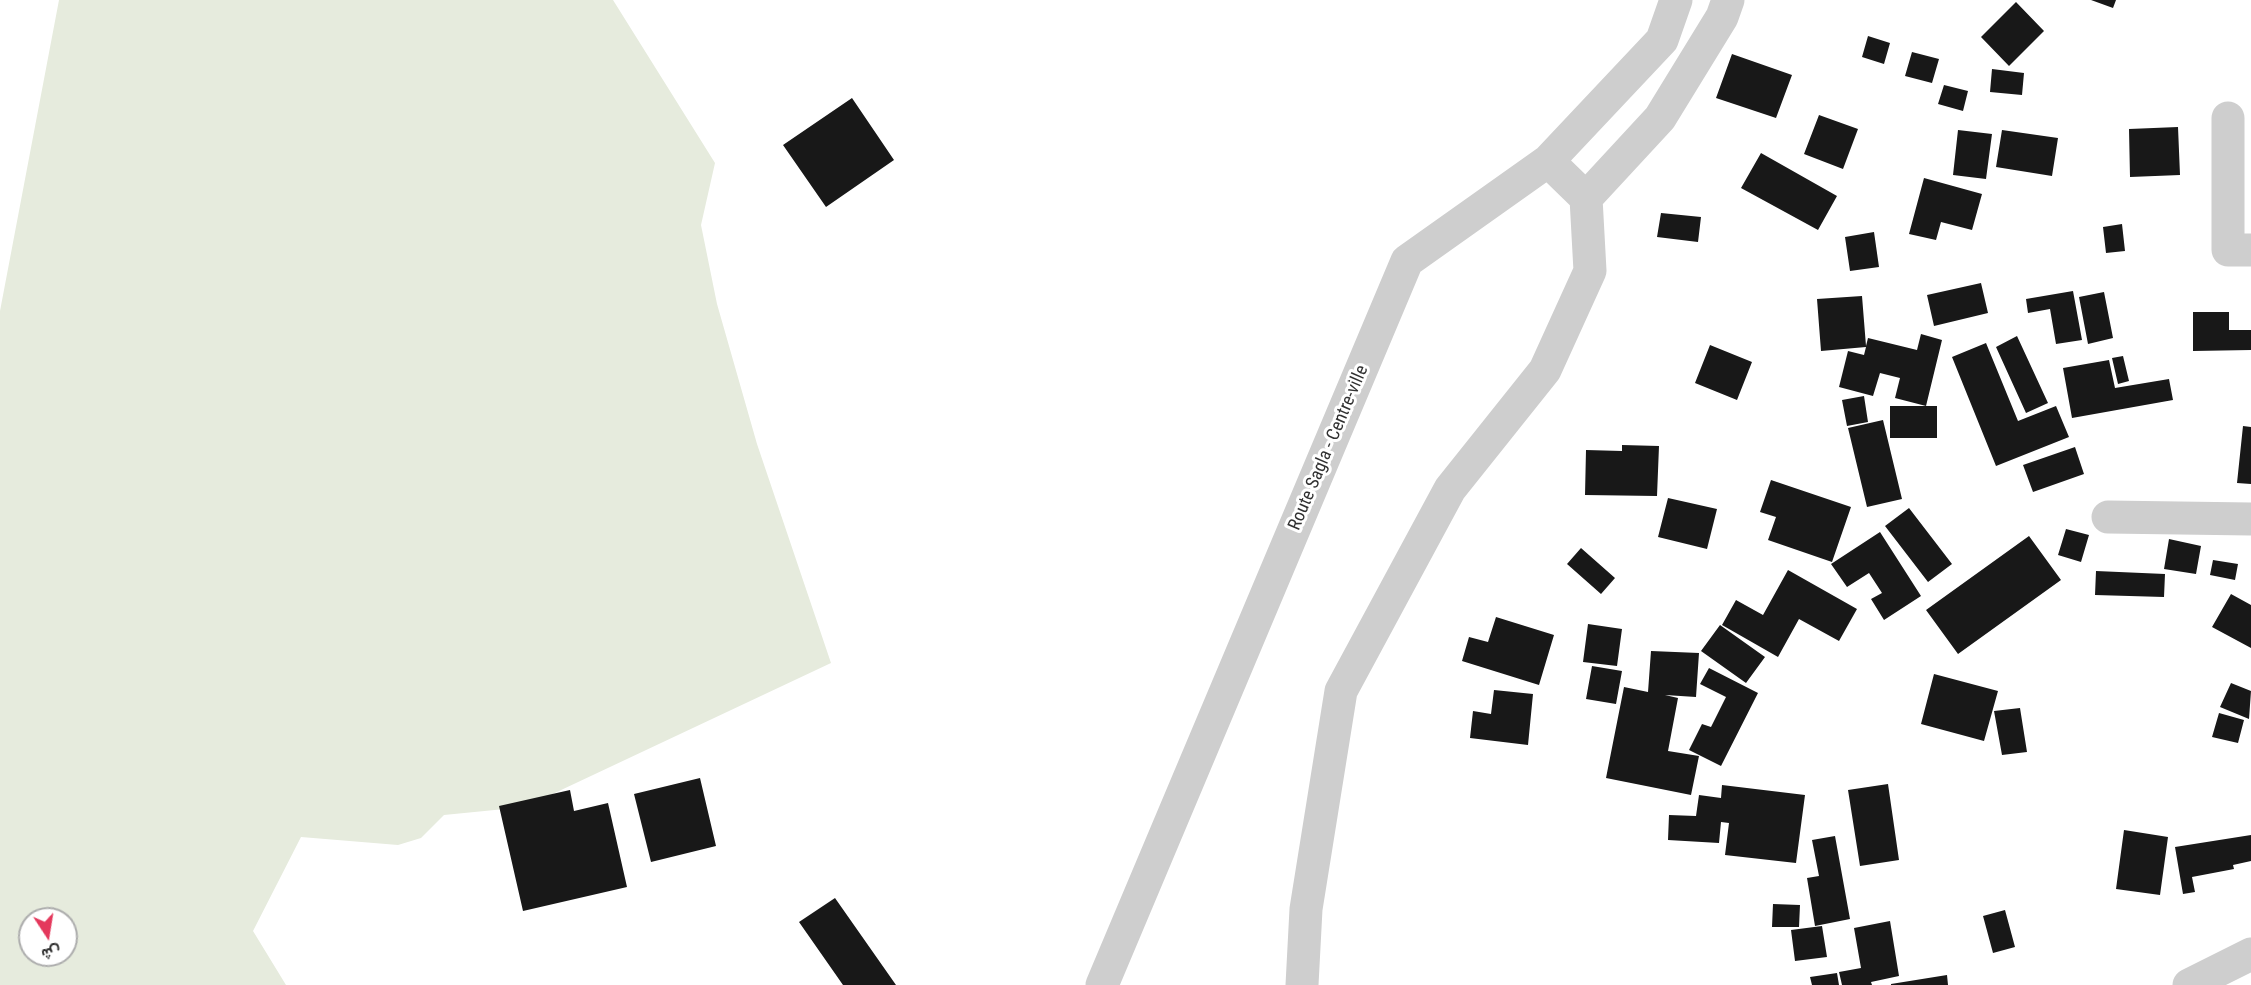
<!DOCTYPE html>
<html>
<head>
<meta charset="utf-8">
<style>
  body { margin:0 }
  #map { position:relative; width:2251px; height:985px; overflow:hidden; background:#fff; font-family:"Roboto Condensed",Vazirmatn,sans-serif }
  canvas { display:block }
  .north { position:absolute; left:18px; top:907px; width:60px; height:60px; box-sizing:border-box; background:#fff; border:2px solid #adadad; border-radius:50%; rotate:168deg; font-size:16px; font-weight:700; line-height:24px; text-align:center; color:#313131 }
  .north::after { content:''; display:block; margin:auto; width:21px; height:27px; background:#e4385c; clip-path:polygon(50% 0,100% 100%,50% 72%,0 100%) }
</style>
</head>
<body>
<div id="map">
<canvas width="2251" height="985"></canvas>
<div class="north">ش</div>
</div>
<script>
const ctx = document.querySelector('canvas').getContext('2d');
ctx.lineJoin = 'round';
function fillPath(path, color) { ctx.fillStyle = color; ctx.fill(path, 'evenodd'); }
const poly = rows => new Path2D(rows.map(r => 'M' + r).join(''));
function strokePath(path, color, width, dash) { ctx.strokeStyle = color; ctx.lineWidth = width; ctx.lineCap = dash ? 'butt' : 'round'; ctx.setLineDash(dash || []); ctx.stroke(path); }
function drawText(font, color, halo, rows, align = 'center') {
  ctx.font = font + ' "Roboto Condensed",sans-serif'; ctx.lineWidth = 6; ctx.setLineDash([]); ctx.textBaseline = 'middle'; ctx.strokeStyle = halo; ctx.fillStyle = color; for (const [text, x, y, turn = 0] of rows) {
    ctx.save(); ctx.translate(x, y); ctx.rotate((+turn || 0) * Math.PI / 180); ctx.textAlign = isNaN(turn) ? turn : align; if (halo) ctx.strokeText(text, 0, 0); ctx.fillText(text, 0, 0); ctx.restore();
  }
}
const green = poly([
  [59,0,613,0,715,163,701,225,717,304,757,444,831,663,525,807,444,815,421,838,398,845,301,837,253,931,286,985,0,985,0,311],
  [30,919,66,919,66,955,30,955]
]);
const building = poly([
  [2091,0,2116,0,2113,8],
  [2016,2,2044,31,2009,66,1981,37],
  [1868,36,1890,43,1884,64,1862,57],
  [1912,52,1939,59,1932,83,1905,76],
  [1732,54,1792,75,1776,118,1716,98],
  [1992,69,2024,73,2022,95,1990,92],
  [1944,85,1968,91,1963,111,1938,104],
  [852,98,894,160,826,207,783,145],
  [1819,115,1858,129,1843,169,1804,154],
  [2178,127,2180,175,2130,177,2129,129],
  [1958,130,1992,134,1986,179,1953,175],
  [2002,130,2058,138,2052,176,1996,167],
  [1761,153,1837,196,1818,230,1741,188],
  [1924,178,1982,194,1972,230,1941,222,1936,240,1909,234],
  [1661,213,1701,217,1698,242,1657,237],
  [2122,224,2125,251,2106,253,2103,227],
  [1874,232,1879,267,1850,271,1845,237],
  [1981,283,1988,313,1934,326,1927,295],
  [2073,291,2082,340,2056,344,2050,309,2028,313,2026,299],
  [2104,292,2113,338,2088,344,2079,297],
  [1862,296,1866,346,1868,338,1917,350,1921,334,1942,340,1926,406,1895,398,1900,378,1880,373,1873,396,1839,387,1848,351,1864,355,1866,347,1821,351,1817,299],
  [2193,312,2229,312,2229,330,2251,330,2251,350,2193,351],
  [2017,336,2048,403,2026,413,1996,347],
  [1986,343,2018,421,2056,406,2069,437,1996,466,1952,357],
  [1710,345,1752,362,1737,400,1695,383],
  [2123,356,2129,381,2118,384,2112,358],
  [2109,360,2115,388,2169,379,2173,400,2072,418,2063,368],
  [1864,396,1868,422,1847,426,1842,400],
  [1890,406,1937,406,1937,438,1890,438],
  [1883,420,1902,499,1867,507,1848,428],
  [2243,426,2251,427,2251,484,2237,483],
  [1622,445,1659,446,1657,496,1585,495,1586,450,1622,451],
  [2075,447,2084,474,2033,492,2023,465],
  [1771,480,1851,507,1832,562,1768,540,1776,517,1760,512],
  [1668,498,1717,509,1707,549,1658,537],
  [1909,508,1952,564,1928,582,1885,526],
  [2066,529,2089,535,2081,562,2058,555],
  [1880,532,1921,596,1884,620,1871,599,1882,593,1869,573,1847,587,1831,564],
  [2029,536,2061,580,1958,654,1926,610],
  [2169,539,2201,546,2196,574,2164,569],
  [1581,548,1615,578,1601,594,1567,564],
  [2213,560,2238,564,2235,580,2210,575],
  [1788,570,1857,609,1839,641,1799,619,1778,657,1722,625,1736,600,1763,615],
  [2096,571,2165,574,2164,597,2095,595],
  [2231,594,2251,605,2251,648,2212,627],
  [1496,617,1554,635,1539,685,1462,661,1469,637,1488,642],
  [1588,624,1622,629,1617,666,1583,662],
  [1720,625,1765,657,1746,683,1701,651],
  [1651,651,1699,653,1696,697,1665,695,1678,698,1668,751,1699,756,1691,795,1606,778,1624,687,1648,692],
  [1592,666,1622,671,1616,704,1586,699],
  [1709,668,1758,693,1721,766,1689,750,1702,724,1711,727,1726,697,1700,684],
  [1934,674,1998,691,1984,741,1921,724],
  [2231,683,2251,691,2249,719,2220,707],
  [1494,690,1533,694,1528,745,1470,738,1473,711,1491,714],
  [2020,708,2027,752,2002,755,1994,711],
  [2219,713,2244,720,2238,743,2212,737],
  [700,778,716,846,651,862,634,794],
  [1888,784,1899,860,1860,866,1848,790],
  [1722,785,1805,795,1796,863,1725,855,1729,823,1721,822,1719,843,1668,840,1669,815,1696,816,1699,795,1721,798],
  [570,790,574,811,608,803,627,887,523,911,499,806],
  [2124,830,2168,837,2160,895,2116,889],
  [2251,835,2251,861,2233,865,2234,869,2192,877,2195,892,2183,894,2175,847],
  [1835,836,1850,919,1815,926,1807,878,1819,876,1812,840],
  [835,898,896,985,843,985,799,922],
  [1773,904,1800,905,1799,927,1772,927],
  [2005,910,2015,947,1993,953,1983,916],
  [1890,921,1899,976,1871,982,1872,985,1842,985,1839,972,1861,968,1854,928],
  [1822,926,1827,957,1795,961,1791,930],
  [1837,973,1839,985,1812,985,1810,977],
  [1947,975,1948,985,1891,985,1891,984]
]);
const minor = poly([
  [2228,118,2228,250,2251,250],
  [1586,198,1660,118,1722,17,1728,0],
  [2108,517,2251,519],
  [1102,985,1407,261,1548,161,1662,40,1676,0],
  [1302,985,1306,909,1341,691,1450,489,1545,370,1590,271,1586,198,1548,161],
  [2189,985,2251,954]
]);
const streetNames = [
  ["Route Sagla - Centre-ville",1329,448,-67]
];
fillPath(green, '#e6ebdd');
fillPath(building, '#181818');
strokePath(minor, '#cecece', 33);
drawText('18px', '#313131', '#fff', streetNames);
</script>
</body>
</html>
